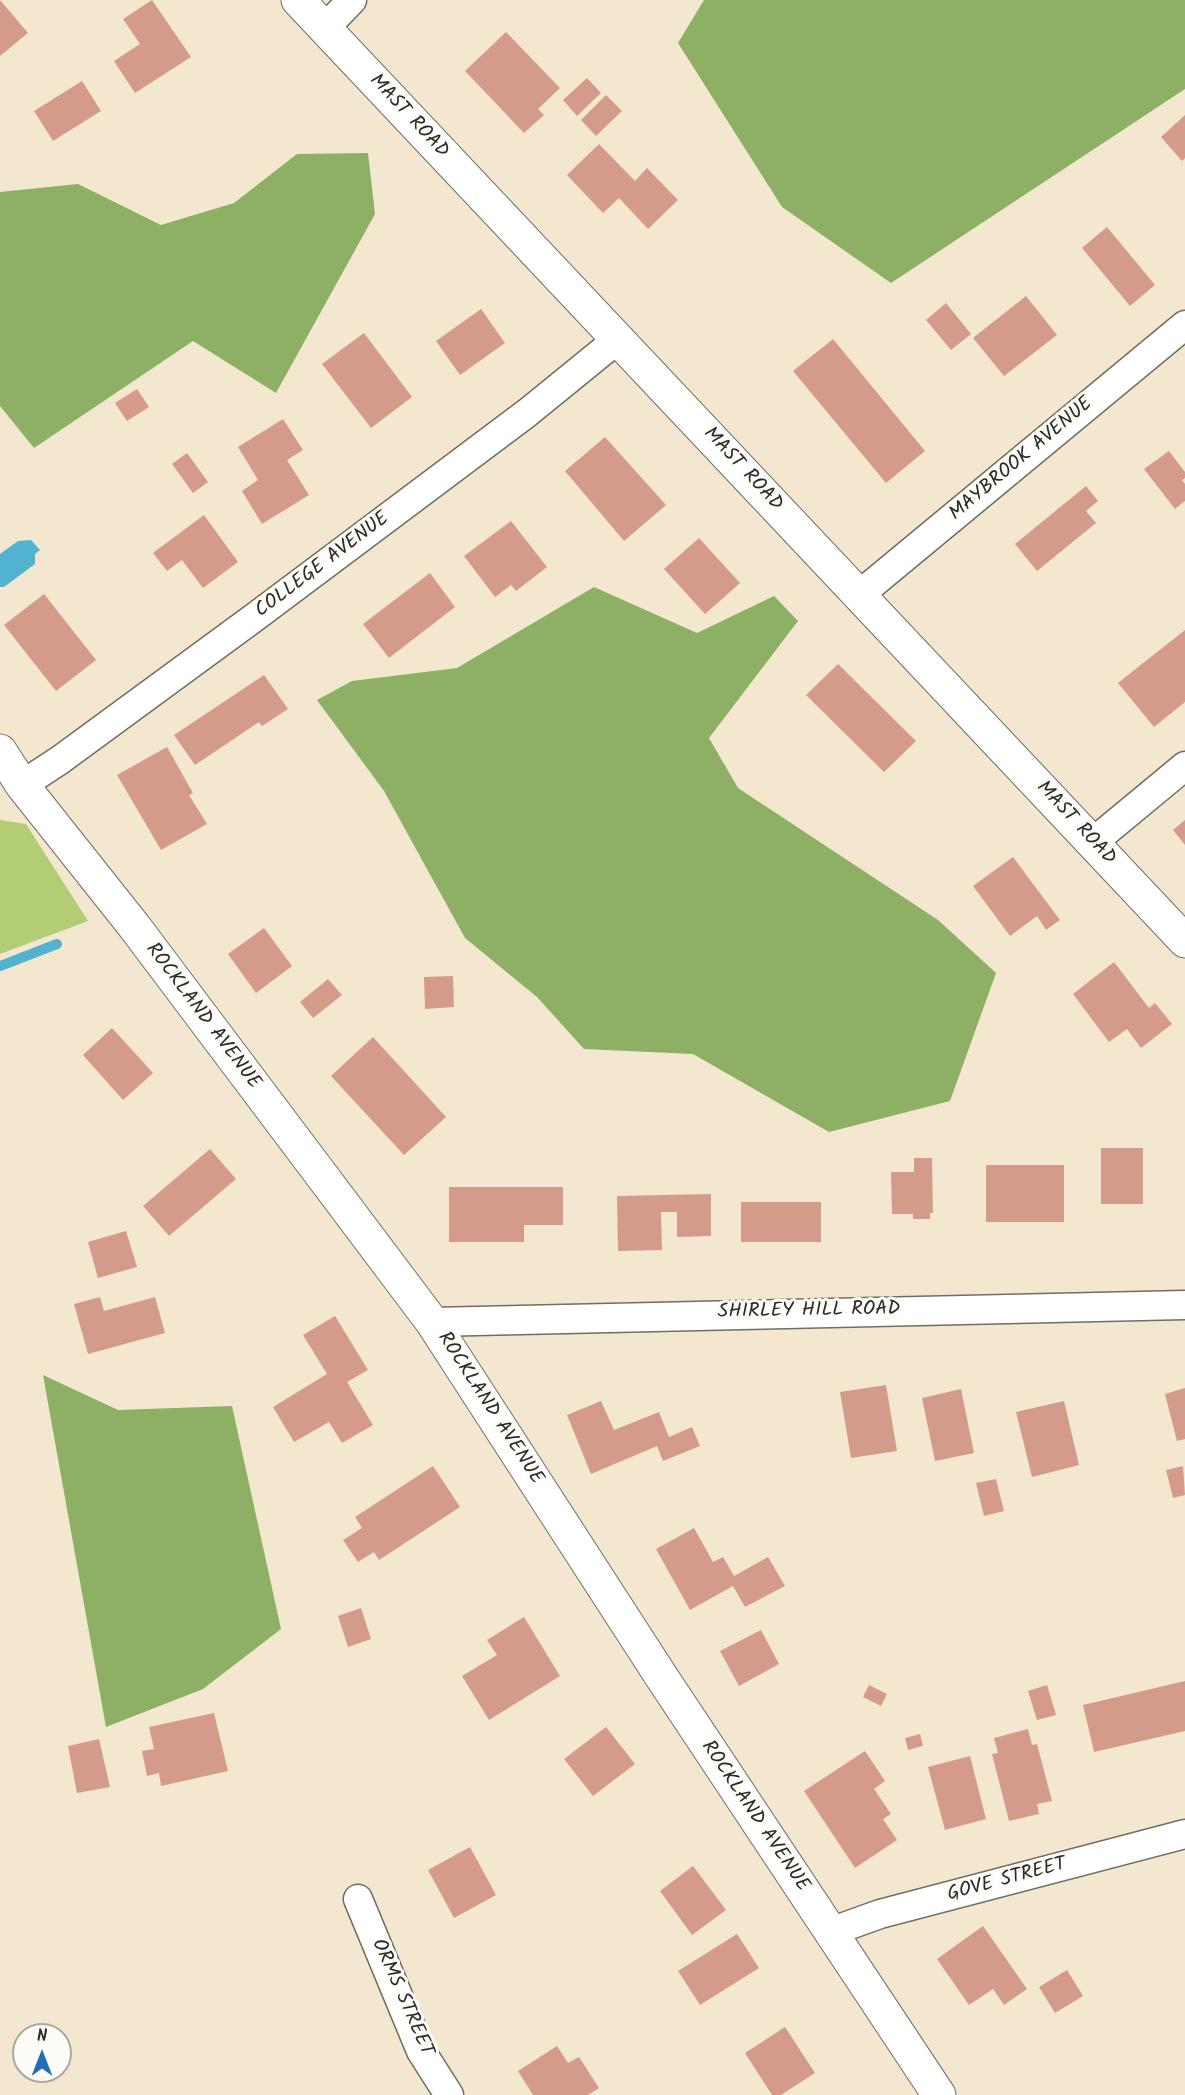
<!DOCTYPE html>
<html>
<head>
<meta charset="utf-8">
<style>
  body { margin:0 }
  #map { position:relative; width:1185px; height:2095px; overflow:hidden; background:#f3e8cf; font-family:Kalam,sans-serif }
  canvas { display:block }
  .north { position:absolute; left:12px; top:2023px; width:60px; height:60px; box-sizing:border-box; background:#fdfcf7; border:2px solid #a9a8a5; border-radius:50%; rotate:0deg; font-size:16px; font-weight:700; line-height:24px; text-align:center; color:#2b2b2b }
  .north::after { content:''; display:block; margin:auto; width:21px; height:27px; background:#1f6fb2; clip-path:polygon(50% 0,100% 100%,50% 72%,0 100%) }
</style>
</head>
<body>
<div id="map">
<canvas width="1185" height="2095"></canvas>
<div class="north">N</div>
</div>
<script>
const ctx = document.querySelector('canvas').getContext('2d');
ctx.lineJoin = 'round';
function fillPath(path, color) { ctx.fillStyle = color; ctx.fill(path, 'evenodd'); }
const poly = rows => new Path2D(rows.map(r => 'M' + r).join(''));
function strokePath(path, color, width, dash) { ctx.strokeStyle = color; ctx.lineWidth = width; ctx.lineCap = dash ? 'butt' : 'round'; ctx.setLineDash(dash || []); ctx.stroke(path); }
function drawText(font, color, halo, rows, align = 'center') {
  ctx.font = font + ' Kalam,sans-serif'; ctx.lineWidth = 6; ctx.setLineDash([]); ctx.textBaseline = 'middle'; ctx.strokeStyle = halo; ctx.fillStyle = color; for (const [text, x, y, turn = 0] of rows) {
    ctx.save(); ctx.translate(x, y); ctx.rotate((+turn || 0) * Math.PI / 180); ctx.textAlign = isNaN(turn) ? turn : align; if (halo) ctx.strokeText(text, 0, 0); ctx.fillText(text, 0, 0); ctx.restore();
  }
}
const green = poly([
  [0,820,26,824,88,921,0,954]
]);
const forest = poly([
  [704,0,1185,0,1185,89,891,283,782,207,678,43],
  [368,153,375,214,276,393,193,341,34,448,0,406,0,192,78,184,161,225,234,203,297,154],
  [594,587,697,633,774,596,798,621,709,738,738,788,938,920,996,973,950,1101,829,1132,693,1054,584,1049,537,997,465,938,384,791,317,700,352,681,457,668],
  [43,1375,118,1410,232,1406,281,1629,203,1689,106,1727]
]);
const water = poly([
  [31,540,40,550,35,554,35,564,4,587,0,587,0,554,18,541]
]);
const stream = poly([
  [0,966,57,944]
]);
const building = poly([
  [0,0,28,33,0,56],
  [152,0,191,57,135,93,114,61,140,44,123,19],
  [506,32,560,88,538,109,544,115,524,133,465,71],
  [587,78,601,93,577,116,563,100],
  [82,81,101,111,53,141,34,111],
  [606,95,622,111,596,136,581,120],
  [1185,115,1185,158,1182,161,1161,137],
  [599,144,635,181,647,168,678,200,648,229,619,198,603,213,567,175],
  [1107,227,1155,285,1130,306,1082,248],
  [1026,296,1057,335,1004,376,973,338],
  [946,303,971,334,951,350,926,320],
  [481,309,505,343,460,375,436,341],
  [364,333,412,397,371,428,322,364],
  [833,339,925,451,886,483,793,371],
  [137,389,149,407,127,421,115,403],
  [283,419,303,450,287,460,309,495,262,524,242,491,258,480,238,447],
  [605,437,666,505,624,541,565,471],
  [1169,451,1185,472,1185,478,1182,480,1185,484,1185,501,1175,509,1144,469],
  [187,453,208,482,193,493,172,464],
  [1086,486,1098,501,1086,511,1096,523,1037,571,1015,544],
  [204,515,238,562,203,588,182,560,167,571,153,553],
  [511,521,547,567,516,591,511,585,495,597,464,556],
  [699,538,740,583,705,614,664,569],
  [430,573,455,607,389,658,363,624],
  [44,594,96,660,56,691,4,625],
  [1185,630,1185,702,1154,727,1118,683],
  [838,664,916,741,884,772,806,695],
  [264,675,288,709,262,726,259,722,195,765,174,735],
  [167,747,193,793,189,795,207,824,161,850,117,775],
  [1185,820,1185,845,1173,830],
  [1013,857,1060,920,1046,930,1037,916,1010,936,973,886],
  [264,928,292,966,256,993,228,954],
  [1114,962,1149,1008,1155,1003,1172,1024,1141,1048,1127,1029,1109,1042,1073,994],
  [453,976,454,1007,425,1009,424,977],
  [328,979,342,995,313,1018,300,1002],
  [112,1028,153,1073,123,1100,83,1055],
  [373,1037,446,1117,404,1155,331,1076],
  [1101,1148,1143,1148,1143,1204,1101,1204],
  [210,1149,236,1179,169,1236,143,1206],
  [914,1158,932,1158,933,1213,930,1213,930,1219,913,1219,913,1214,892,1214,891,1172,914,1172],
  [986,1165,1064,1165,1064,1222,986,1222],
  [449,1187,563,1187,563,1225,524,1225,524,1242,449,1242],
  [711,1194,711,1236,677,1237,677,1212,661,1212,662,1250,618,1251,617,1196],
  [741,1202,821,1202,821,1242,741,1242],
  [126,1231,137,1267,98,1278,88,1242],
  [100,1297,104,1311,155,1297,165,1333,88,1354,74,1304],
  [335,1316,368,1370,347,1382,373,1425,342,1443,329,1422,294,1442,273,1407,327,1374,303,1335],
  [886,1385,897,1451,851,1458,840,1392],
  [1185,1388,1185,1439,1177,1441,1165,1394],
  [961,1389,974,1453,935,1461,922,1398],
  [601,1401,614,1430,659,1412,669,1437,692,1427,700,1446,663,1461,657,1446,591,1474,567,1415],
  [1064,1401,1079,1465,1032,1477,1016,1412],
  [433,1466,460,1507,379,1560,374,1552,358,1562,343,1540,362,1528,355,1517],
  [1183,1466,1185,1495,1173,1498,1166,1470],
  [996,1479,1004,1511,984,1516,976,1483],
  [694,1528,713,1562,723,1557,734,1576,768,1557,785,1586,745,1607,733,1586,690,1610,656,1549],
  [361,1608,371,1639,348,1647,338,1616],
  [524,1617,560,1676,489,1720,462,1676,497,1655,487,1640],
  [761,1630,779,1664,739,1686,720,1651],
  [1185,1681,1185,1731,1094,1752,1083,1705],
  [869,1685,887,1694,881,1706,863,1697],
  [1047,1685,1056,1715,1037,1720,1028,1691],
  [214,1713,228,1771,161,1786,159,1773,147,1776,142,1751,154,1749,149,1727],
  [606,1727,635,1764,593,1796,564,1759],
  [1028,1729,1032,1745,1037,1744,1052,1801,1037,1804,1039,1814,1009,1821,992,1754,998,1753,994,1738],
  [920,1734,923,1746,908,1750,905,1738],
  [99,1739,110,1787,77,1793,68,1746],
  [865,1751,885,1781,874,1789,891,1814,883,1819,897,1840,855,1868,804,1791],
  [970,1756,986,1819,945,1830,928,1767],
  [470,1847,496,1895,454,1918,428,1870],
  [693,1866,726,1910,692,1935,660,1891],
  [983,1926,1027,1989,1004,2005,993,1989,969,2005,937,1959],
  [737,1934,759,1968,700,2005,678,1971],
  [1067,1970,1083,1996,1055,2013,1039,1987],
  [785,2027,815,2073,781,2095,772,2095,745,2053],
  [557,2046,568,2063,579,2057,599,2088,588,2095,533,2095,518,2071]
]);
const minor = poly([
  [325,28,352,0],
  [859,595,1185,325],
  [22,785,60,760,255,617,527,413,618,339],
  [1092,843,1185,766],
  [432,1322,1185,1305],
  [358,1899,421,2051,449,2095],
  [830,1932,880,1914,1185,1834]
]);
const tertiary = poly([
  [0,751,22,785,134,926,432,1322,661,1676,939,2095]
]);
const secondary = poly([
  [298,0,1185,941]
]);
const streetNames = [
  ["MAST ROAD",408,117,47],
  ["MAYBROOK AVENUE",1022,460,-40],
  ["MAST ROAD",742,470,47],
  ["COLLEGE AVENUE",323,566,-37],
  ["MAST ROAD",1075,824,47],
  ["ROCKLAND AVENUE",202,1017,53],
  ["SHIRLEY HILL ROAD",809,1312,-1],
  ["ROCKLAND AVENUE",489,1409,57],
  ["ROCKLAND AVENUE",754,1817,56],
  ["GOVE STREET",1007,1881,-15],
  ["ORMS STREET",401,1998,66]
];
fillPath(green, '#b2cd73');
fillPath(forest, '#8db065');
fillPath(water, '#52b3d1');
strokePath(stream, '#52b3d1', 10);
fillPath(building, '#d59b8a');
strokePath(minor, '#716d64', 31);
strokePath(tertiary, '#716d64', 35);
strokePath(secondary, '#716d64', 35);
strokePath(minor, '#fff', 28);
strokePath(tertiary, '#fff', 33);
strokePath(secondary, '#fff', 33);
drawText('20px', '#2b2b2b', '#fdfcf7', streetNames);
</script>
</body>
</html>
